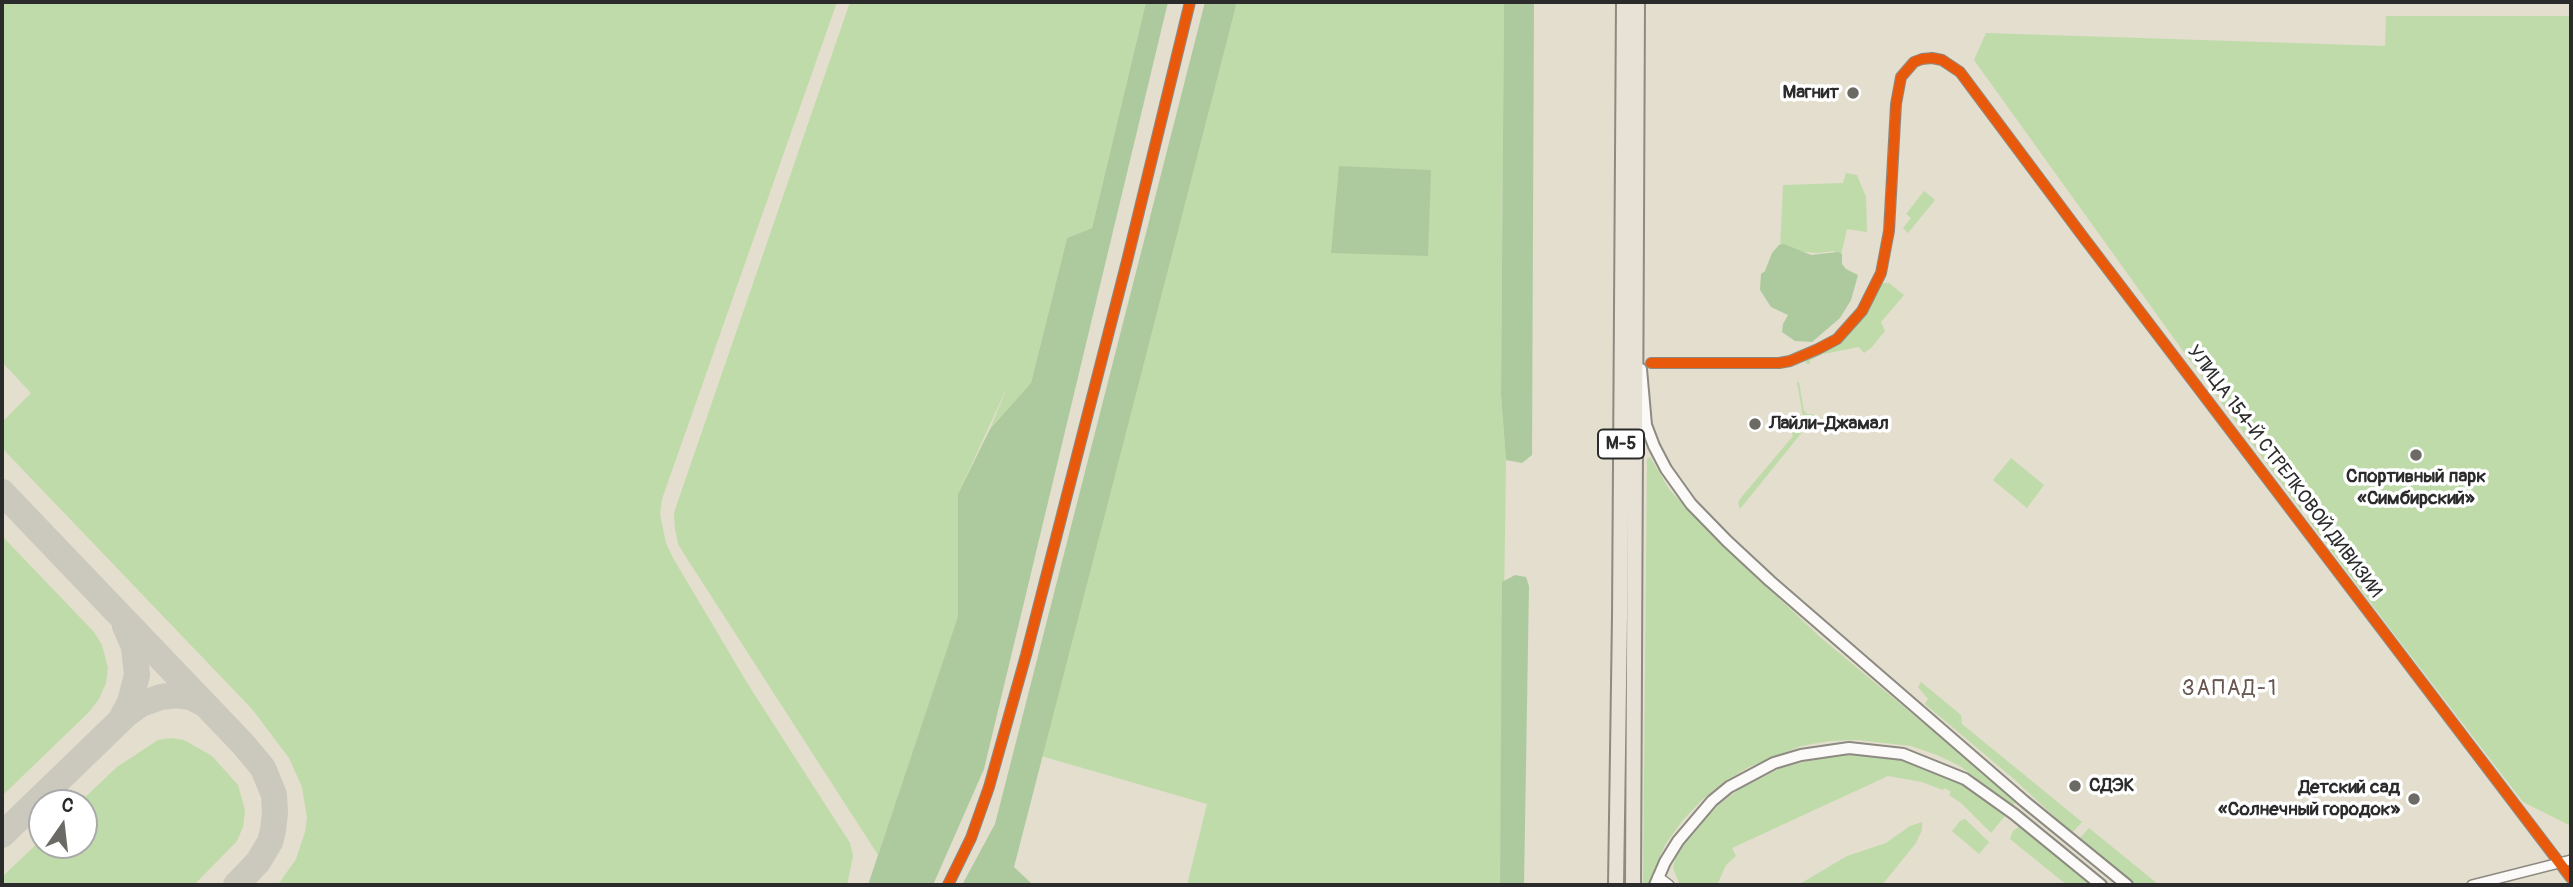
<!DOCTYPE html>
<html>
<head>
<meta charset="utf-8">
<style>
  body { margin:0 }
  #map { position:relative; width:2573px; height:887px; overflow:hidden; background:#e3decd; font-family:Pangolin,sans-serif }
  canvas { display:block }
  .frame { position:absolute; inset:0; border:4px solid #2b2b2b; pointer-events:none }
  .north { position:absolute; left:28px; top:789px; width:70px; height:70px; box-sizing:border-box; background:#fff; border:2px solid #aaa; border-radius:50%; rotate:14deg; font-size:19px; font-weight:700; line-height:28px; text-align:center; color:#2b2b2b }
  .north::after { content:''; display:block; margin:auto; width:24px; height:32px; background:#6b6a64; clip-path:polygon(50% 0,100% 100%,50% 72%,0 100%) }
</style>
</head>
<body>
<div id="map">
<canvas width="2573" height="887"></canvas>
<div class="frame"></div>
<div class="north">С</div>
</div>
<script>
const ctx = document.querySelector('canvas').getContext('2d');
ctx.lineJoin = 'round';
function fillPath(path, color) { ctx.fillStyle = color; ctx.fill(path, 'evenodd'); }
const poly = rows => new Path2D(rows.map(r => 'M' + r).join(''));
function strokePath(path, color, width, dash) { ctx.strokeStyle = color; ctx.lineWidth = width; ctx.lineCap = dash ? 'butt' : 'round'; ctx.setLineDash(dash || []); ctx.stroke(path); }
function drawText(font, color, halo, rows, align = 'center') {
  ctx.font = font + ' Pangolin,sans-serif'; ctx.lineWidth = 7; ctx.setLineDash([]); ctx.textBaseline = 'middle'; ctx.strokeStyle = halo; ctx.fillStyle = color; for (const [text, x, y, turn = 0] of rows) {
    ctx.save(); ctx.translate(x, y); ctx.rotate((+turn || 0) * Math.PI / 180); ctx.textAlign = isNaN(turn) ? turn : align; if (halo) ctx.strokeText(text, 0, 0); ctx.fillText(text, 0, 0); ctx.restore();
  }
}
const green = poly([
  [2,2,837,2,662,499,660,514,666,543,673,558,749,686,850,843,853,856,847,885,278,885,296,859,305,832,307,818,302,787,289,758,252,709,2,448,2,422,31,393,2,362],
  [850,2,1146,2,1092,228,1067,238,1031,383,990,429,1008,385,958,494,958,616,878,855,686,557,678,544,675,529,674,513,679,498],
  [1237,2,1504,2,1501,395,1506,460,1500,885,1187,885,1207,804,1041,756],
  [2386,16,2571,16,2571,826,2523,802,2388,626,2307,518,2310,516,2305,510,2302,511,2186,355,1974,60,1986,33,2385,46],
  [1846,173,1857,175,1866,197,1867,232,1847,229,1841,255,1834,251,1818,253,1780,250,1783,185,1843,183],
  [1924,191,1935,200,1908,233,1903,228,1911,218,1906,214],
  [1882,283,1889,283,1904,295,1881,322,1885,331,1871,348,1864,353,1859,347,1823,354,1810,360,1810,364,1807,364,1804,359,1864,313],
  [1797,382,1799,382,1804,411,1807,414,1816,415,1740,509,1738,503,1740,499,1793,436,1790,426,1804,422],
  [1650,457,1669,489,1718,541,1820,637,2017,801,2012,806,1960,766,1937,755,1911,746,1857,740,1829,741,1801,746,1749,767,1725,781,1703,799,1682,821,1665,845,1648,885,1643,885,1647,459],
  [2011,458,2044,485,2027,508,1993,480],
  [2,536,94,632,102,645,108,668,106,683,99,699,89,712,2,796],
  [1921,682,1961,715,1962,724,2082,822,2072,833,2015,780,1925,704,1928,699,1918,687],
  [171,738,184,740,212,756,238,785,245,810,243,827,237,841,194,885,2,885,2,877,42,839,42,845,84,845,84,803,79,803,117,767,158,740],
  [1855,753,1901,759,1931,768,1968,784,2005,816,1991,833,1961,803,1949,795,1951,792,1945,788,1943,790,1922,782,1888,776,1732,848,1736,856,1726,865,1717,885,1680,885,1673,868,1676,855,1697,826,1722,802,1741,788,1781,768,1827,756],
  [1965,819,1989,842,1979,854,1952,831,1960,821],
  [1922,822,1922,830,1916,843,1882,885,1798,885,1847,856,1886,843,1910,826],
  [2020,826,2024,827,2096,885,2067,885,2010,839,2013,831],
  [2089,828,2159,885,2133,885,2079,839]
]);
const forest = poly([
  [1146,2,1168,2,984,769,933,885,868,885,958,616,958,494,990,429,1031,383,1067,238,1092,228],
  [1205,2,1237,2,1014,867,1033,885,962,885,995,824],
  [1504,2,1534,2,1532,455,1522,463,1506,460,1501,395],
  [1339,166,1431,170,1428,256,1331,253],
  [1784,244,1811,255,1837,252,1842,254,1842,264,1846,269,1858,275,1851,300,1840,318,1812,342,1795,341,1782,332,1783,324,1788,315,1771,307,1760,290,1761,274,1765,271,1772,253,1779,245],
  [1515,575,1526,577,1529,586,1524,885,1500,885,1502,582]
]);
const taxiway = poly([
  [2,492,243,744,263,768,274,795,275,813,273,830,270,842,258,862,236,885],
  [121,719,130,702,137,675,134,647,125,626],
  [2,835,127,714,141,704,161,697,176,695,191,697,204,704]
]);
const minor = poly([
  [1651,363,1779,363,1790,361,1818,349,1837,339,1862,311,1881,273,1889,231,1896,104,1901,77,1914,62,1922,59,1932,58,1942,60,1960,72,2084,238,2571,878],
  [1658,877,1669,885],
  [948,885,971,838,989,787,1026,655,1127,261,1190,2],
  [2472,885,2571,860]
]);
const tertiary = poly([
  [1641,369,1646,425,1654,446,1666,469,1691,504,1727,541,1770,581,2024,801,2127,885],
  [1655,885,1665,862,1678,841,1712,801,1729,787,1774,763,1801,755,1849,748,1903,754,1965,779,2014,814,2101,885]
]);
const trunk = poly([
  [1616,885,1620,617,1624,2],
  [1633,885,1637,2]
]);
const cycleway = poly([
  [1651,363,1779,363,1790,361,1818,349,1837,339,1862,311,1881,273,1889,231,1896,104,1901,77,1914,62,1922,59,1932,58,1942,60,1960,72,2084,238,2571,878],
  [948,885,971,838,989,787,1026,655,1127,261,1190,2]
]);
const markers = [
  [1853,93,7,"#6b6a64"],
  [1755,424,7,"#6b6a64"],
  [2416,455,7,"#6b6a64"],
  [2075,786,7,"#6b6a64"],
  [2414,799,7,"#6b6a64"]
];
const shields = [
  [1621,444,46]
];
const shieldNames = [
  ["М-5",1621,444]
];
const poiNames = [
  ["Магнит",1839,93],
  ["Лайли-Джамал",1769,424,"left"],
  ["Спортивный парк",2416,477,"center"],
  ["«Симбирский»",2416,499,"center"],
  ["СДЭК",2089,786,"left"],
  ["Детский сад",2400,788],
  ["«Солнечный городок»",2400,810]
];
const streetNames = [
  ["УЛИЦА 154-Й СТРЕЛКОВОЙ ДИВИЗИИ",2284,472,53]
];
const neighbourhoodNames = [
  ["ЗАПАД-1",2230,690]
];
fillPath(green, '#bfdba9');
fillPath(forest, '#adca9e');
strokePath(taxiway, '#cbc8be', 26);
strokePath(minor, '#8d8a82', 12);
strokePath(tertiary, '#8d8a82', 14);
strokePath(trunk, '#8d8a82', 18);
strokePath(minor, '#fbfaf8', 9);
strokePath(tertiary, '#fbfaf8', 10);
strokePath(trunk, '#e8e1d5', 14);
strokePath(cycleway, '#e8590c', 10);
for (const [x, y, r, color] of markers) { const dot = new Path2D(); dot.arc(x, y, r, 0, 2 * Math.PI); ctx.fillStyle = color; ctx.fill(dot); strokePath(dot, '#fff', 2.5); }
for (const [x, y, w] of shields) { const box = new Path2D(); box.roundRect(x - w / 2, y - 14.5, w, 29, 5); ctx.fillStyle = '#fff'; ctx.fill(box); strokePath(box, '#2b2b2b', 2); }
drawText('bold 18px', '#2b2b2b', null, shieldNames);
drawText('bold 19px', '#2b2b2b', '#fff', poiNames, 'right');
drawText('19px', '#2b2b2b', '#fff', streetNames);
ctx.letterSpacing = '2px';
drawText('21px', '#67564f', '#fff', neighbourhoodNames);
ctx.letterSpacing = '0px';
</script>
</body>
</html>
